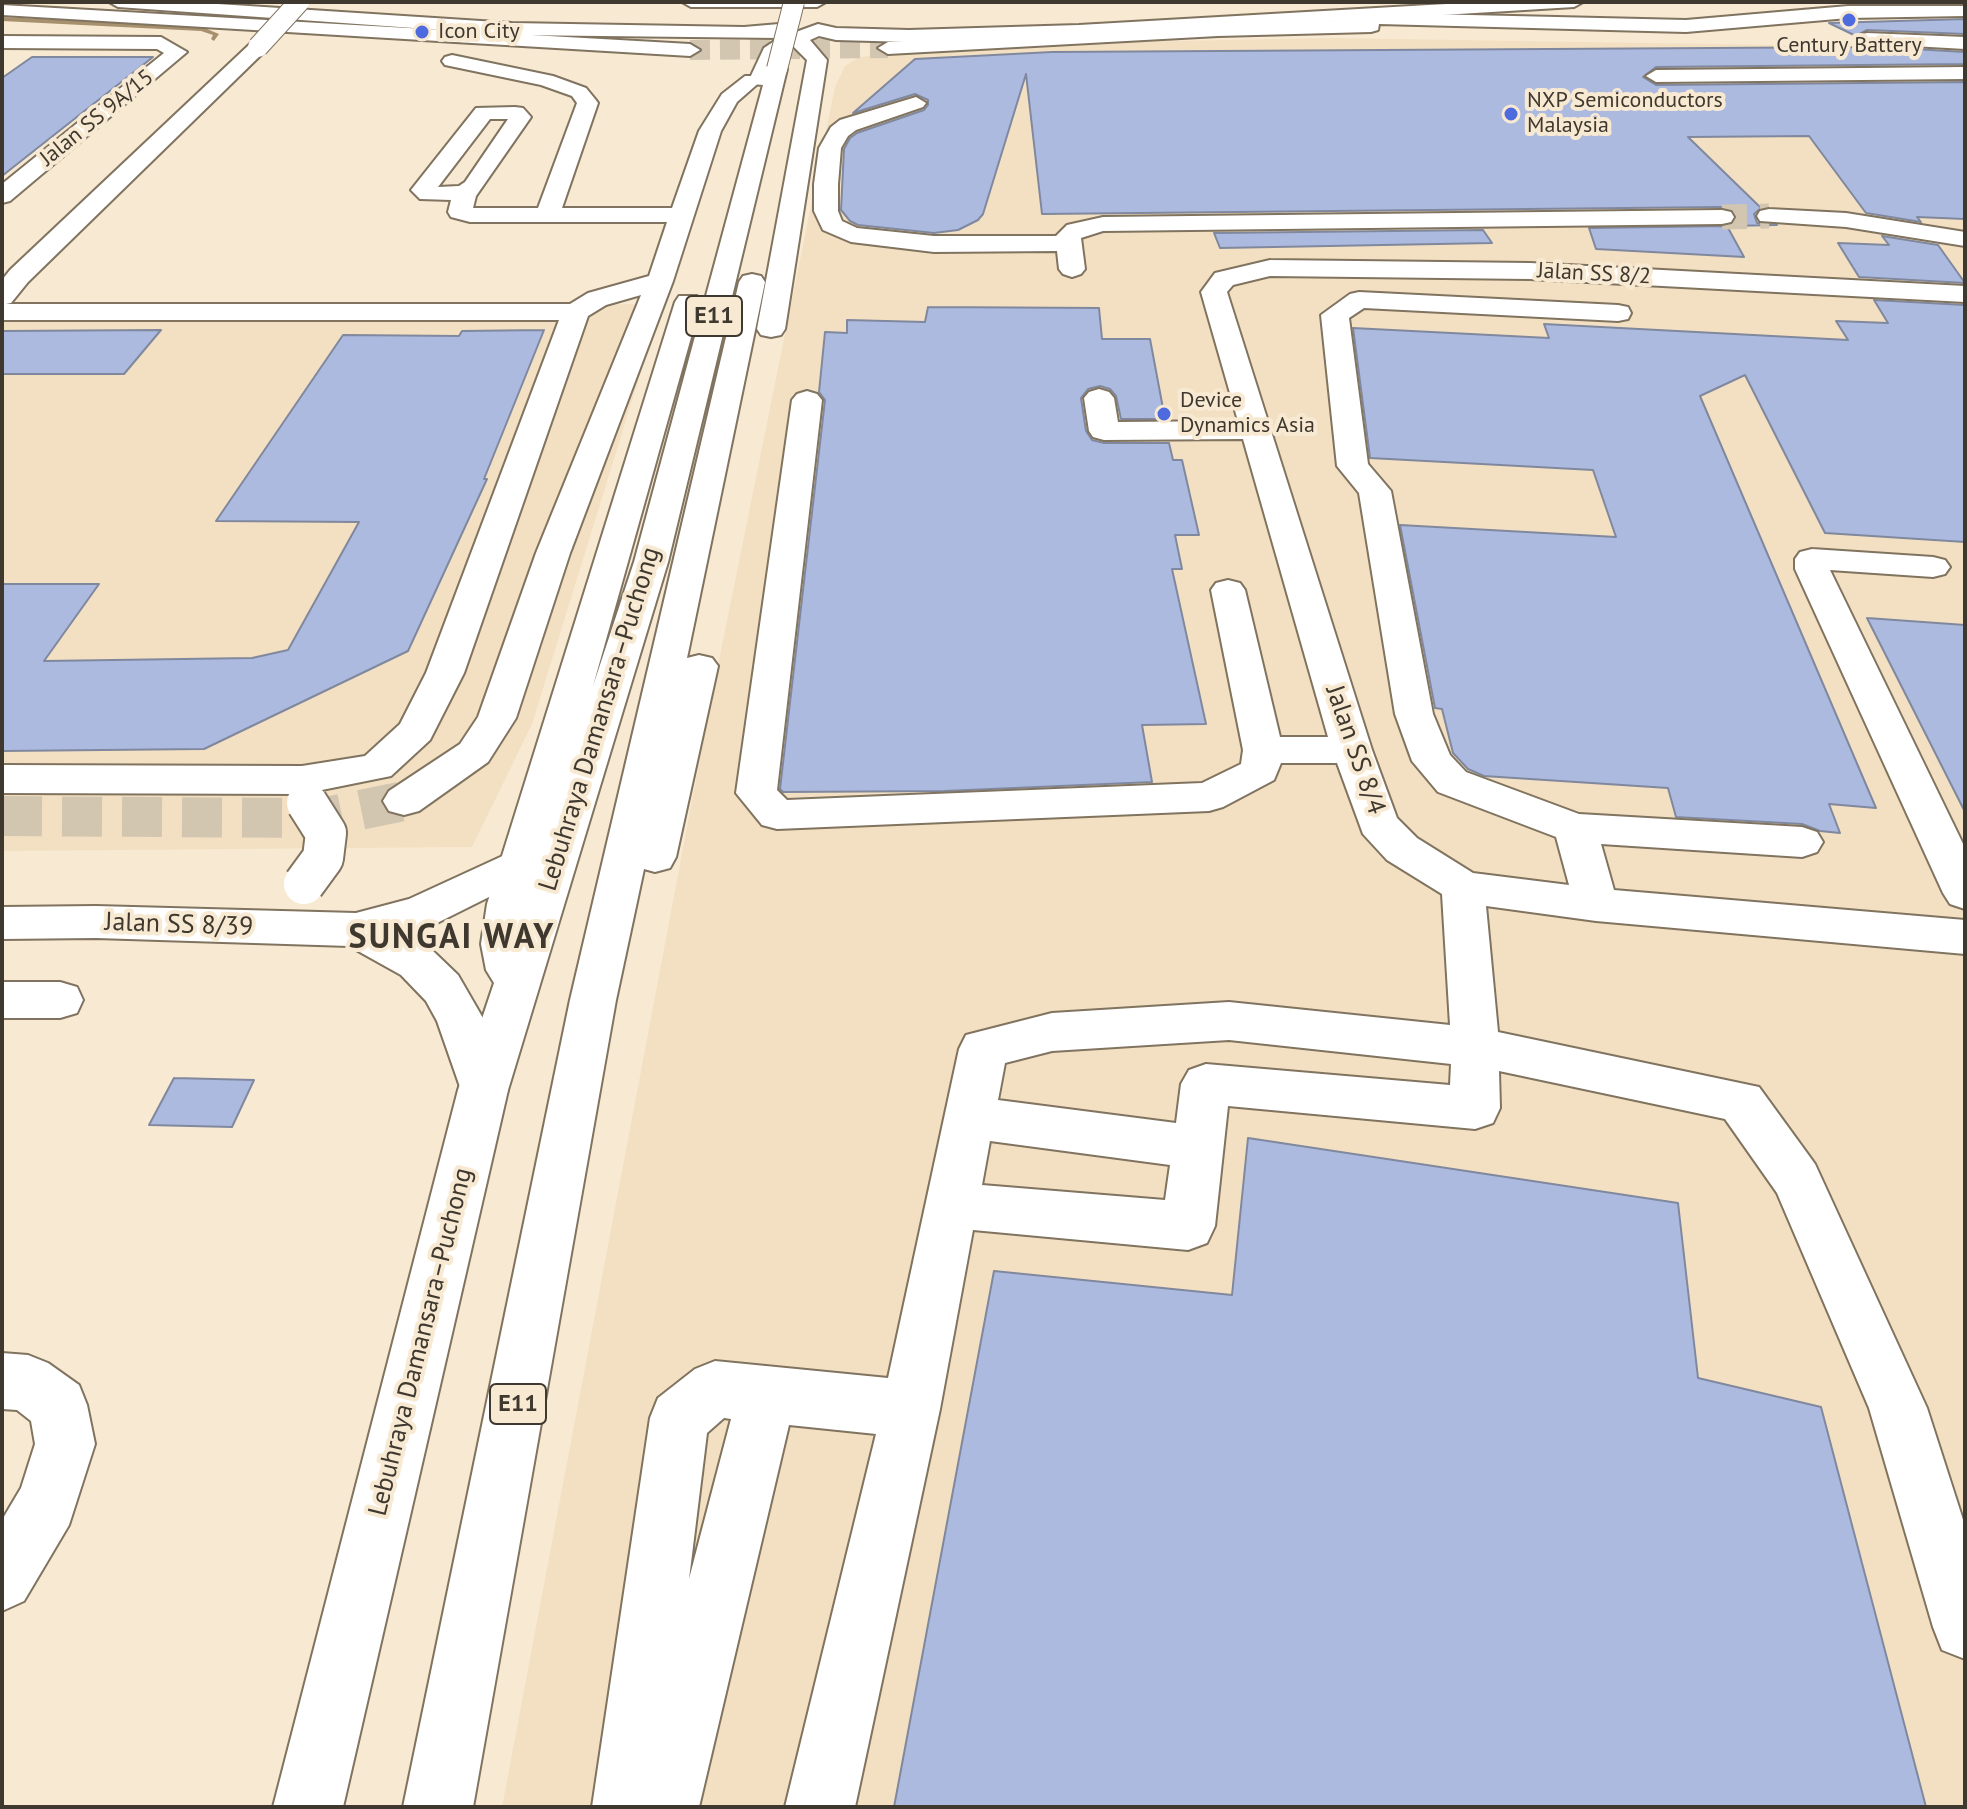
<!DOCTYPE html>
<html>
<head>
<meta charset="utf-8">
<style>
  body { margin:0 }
  #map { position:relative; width:1967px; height:1809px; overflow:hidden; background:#f8e9d2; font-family:"PT Sans",sans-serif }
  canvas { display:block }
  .frame { position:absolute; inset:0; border:4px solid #3e382f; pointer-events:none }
</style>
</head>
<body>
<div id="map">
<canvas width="1967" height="1809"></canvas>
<div class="frame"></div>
</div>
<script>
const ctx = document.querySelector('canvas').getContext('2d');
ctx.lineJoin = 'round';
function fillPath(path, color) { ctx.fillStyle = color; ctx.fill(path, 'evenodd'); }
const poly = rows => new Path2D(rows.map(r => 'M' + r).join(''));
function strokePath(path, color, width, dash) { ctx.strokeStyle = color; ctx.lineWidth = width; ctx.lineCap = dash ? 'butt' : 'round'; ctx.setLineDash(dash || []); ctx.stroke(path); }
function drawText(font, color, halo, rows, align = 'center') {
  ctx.font = font + ' "PT Sans",sans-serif'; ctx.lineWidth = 8; ctx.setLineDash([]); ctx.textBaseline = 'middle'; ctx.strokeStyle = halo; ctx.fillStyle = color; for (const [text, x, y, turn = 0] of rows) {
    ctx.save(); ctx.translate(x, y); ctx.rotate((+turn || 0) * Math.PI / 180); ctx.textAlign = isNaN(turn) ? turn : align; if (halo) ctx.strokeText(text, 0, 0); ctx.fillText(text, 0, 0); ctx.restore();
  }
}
const built = poly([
  [1332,38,1965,48,1965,1807,502,1807,711,700,835,87,845,66,858,58,915,46],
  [662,304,532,724,472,847,2,851,2,307]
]);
const stream = poly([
  [2,17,202,27,219,34,214,41,211,39,213,35,201,31,2,21,2,17]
]);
const building = poly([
  [1965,19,1965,34,1867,30,1856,36,1829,23,1965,19],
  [1878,47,1965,52,1965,64,1656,67,1643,77,1656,85,1965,82,1965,219,1917,217,1921,222,1866,213,1809,136,1688,137,1761,208,1754,214,1757,223,1777,225,1728,226,1734,224,1737,215,1732,209,1722,207,1042,214,1026,74,983,214,978,220,958,230,934,233,858,225,850,221,841,210,844,149,850,138,857,133,924,110,928,105,928,100,915,94,853,113,915,59,1052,52,1878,47],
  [32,57,153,57,2,176,2,78,32,57],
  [1727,226,1744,257,1596,249,1589,228,1727,226],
  [1483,230,1492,243,1220,248,1214,233,1483,230],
  [1882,236,1938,245,1965,283,1859,277,1838,243,1889,245,1882,236],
  [1874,300,1965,305,1965,542,1825,533,1745,375,1700,396,1876,808,1829,804,1840,833,1820,831,1802,824,1676,817,1668,788,1484,776,1468,769,1453,753,1442,709,1435,708,1400,525,1616,537,1593,470,1370,458,1353,328,1549,338,1544,324,1848,340,1836,321,1888,323,1874,300],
  [928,307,1099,308,1102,339,1150,339,1165,419,1121,419,1116,396,1110,389,1100,386,1088,389,1081,398,1086,431,1092,440,1104,443,1169,443,1173,460,1182,460,1199,535,1175,535,1182,569,1172,569,1206,724,1142,725,1152,782,945,791,783,792,780,789,825,400,819,392,825,332,847,333,847,320,925,322,928,307],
  [161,330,124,374,2,374,2,331,161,330],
  [544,330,484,479,487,479,408,651,204,749,2,751,2,584,99,584,44,661,252,658,288,650,359,522,216,521,343,335,459,336,462,331,544,330],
  [1867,618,1965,625,1965,812,1867,618],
  [174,1078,254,1080,232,1127,149,1125,174,1078],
  [1248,1138,1678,1203,1698,1378,1821,1407,1926,1807,894,1807,994,1271,1232,1295,1248,1138]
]);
const minorTunnelFar2 = poly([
  [690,50,888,48]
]);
const minorTunnelFar1 = poly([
  [1722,217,1769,216]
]);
const minorTunnel = poly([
  [2,816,321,818,404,801]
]);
const minor = poly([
  [2,5,690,44,700,50,690,56,2,15,2,5],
  [1848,6,1965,6,1965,16,1848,18,1686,32,1379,24,1378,30,1371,32,1218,36,888,54,878,48,888,42,1333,21,1331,18,1333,14,1340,12,1686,20,1848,6],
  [1867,33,1965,37,1965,49,1860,43,1857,39,1860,35,1867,33],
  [2,36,161,37,187,52,10,201,2,203,2,184,164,53,157,49,2,48,2,36],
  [258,41,265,43,268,47,265,51,28,282,11,303,6,304,570,304,588,293,649,276,667,222,470,222,451,217,448,212,451,200,420,199,411,190,476,108,515,107,523,108,531,117,476,196,473,208,538,208,577,103,572,96,541,85,445,65,442,61,445,57,452,55,553,76,586,88,595,99,598,103,562,208,672,208,699,131,722,94,745,76,759,76,762,80,737,102,721,131,673,281,570,553,516,718,488,762,419,811,404,815,389,811,383,801,389,791,460,744,478,717,536,553,641,295,606,305,588,316,464,673,430,740,391,776,302,794,2,793,2,765,302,766,365,756,400,724,426,673,559,320,2,320,2,280,10,270,251,43,258,41],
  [490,119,508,119,465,182,459,186,438,187,490,119],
  [1965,67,1965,79,1656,82,1646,76,1656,70,1965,67],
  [916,97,926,103,923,107,856,130,848,136,841,148,838,184,838,211,842,221,857,228,934,236,1056,236,1067,225,1103,217,1722,210,1731,212,1734,217,1731,222,1722,224,1103,231,1081,238,1085,269,1081,274,1072,277,1063,274,1059,269,1057,251,934,252,851,242,823,230,814,211,814,184,819,148,831,127,840,120,916,97],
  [1769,209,1846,213,1965,232,1965,246,1846,227,1760,221,1757,216,1760,211,1769,209],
  [1270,260,1530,263,1965,286,1965,302,1530,279,1270,276,1233,285,1227,292,1372,750,1397,818,1417,838,1473,873,1569,885,1556,837,1438,792,1412,761,1395,714,1359,493,1337,466,1321,315,1350,294,1359,292,1618,305,1628,307,1631,313,1628,319,1618,321,1364,308,1349,318,1368,464,1391,491,1433,714,1450,755,1466,772,1579,814,1802,827,1817,832,1823,842,1817,852,1802,857,1601,844,1614,890,1965,920,1965,954,1596,921,1486,906,1498,1032,1759,1087,1815,1164,1927,1408,1965,1526,1965,1659,1942,1650,1933,1627,1869,1408,1777,1193,1725,1119,1499,1071,1500,1108,1493,1123,1475,1129,1228,1106,1215,1226,1207,1243,1188,1250,973,1230,940,1409,855,1807,785,1807,876,1434,789,1425,699,1807,592,1807,650,1418,658,1398,695,1369,715,1361,888,1378,959,1049,966,1035,1052,1013,1229,1002,1450,1025,1442,894,1387,860,1363,834,1337,763,1281,763,1274,780,1223,807,1209,811,777,829,762,825,736,793,792,400,797,394,807,391,817,394,822,400,777,790,787,800,1202,783,1241,764,1243,750,1211,590,1216,583,1228,580,1240,583,1245,590,1280,737,1328,737,1243,439,1104,440,1093,437,1089,431,1084,398,1089,392,1099,389,1109,392,1114,398,1118,422,1238,421,1201,292,1215,273,1270,260],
  [1229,1040,1451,1064,1450,1085,1206,1064,1189,1070,1181,1084,1176,1123,998,1100,1005,1063,1052,1051,1229,1040],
  [990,1141,1170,1165,1165,1200,982,1185,990,1141],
  [724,1418,731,1419,689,1579,707,1433,724,1418],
  [1812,549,1933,557,1945,560,1950,567,1945,574,1933,577,1830,570,1965,848,1965,909,1950,904,1943,893,1795,569,1795,559,1800,552,1812,549],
  [520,848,535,852,541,863,535,874,439,922,401,934,433,951,458,975,484,1020,508,1090,500,1104,483,1110,466,1104,437,1021,426,1001,401,975,349,946,96,938,2,939,2,907,96,906,356,913,409,899,520,848],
  [2,982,60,982,77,987,83,1000,77,1013,60,1018,2,1018,2,982],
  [2,1353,28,1355,48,1363,79,1385,87,1405,95,1444,69,1525,24,1601,2,1611,2,1520,21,1488,35,1444,31,1421,17,1410,2,1409,2,1353]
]);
const highway = poly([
  [109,2,187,2,512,23,744,27,779,24,796,32,818,24,836,28,909,30,1079,25,1481,2,1583,2,1574,7,1079,37,909,42,836,40,819,36,810,40,827,60,785,329,781,335,771,337,761,335,757,329,807,60,793,46,780,55,776,63,787,69,668,562,508,1090,343,1807,273,1807,458,1090,494,983,486,970,481,944,487,904,675,302,679,296,697,296,701,302,593,686,634,562,763,85,752,84,749,80,764,48,779,38,512,35,118,7,109,2],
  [682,2,826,2,817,7,691,7,682,2],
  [752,274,761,276,765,282,687,658,699,655,712,658,718,666,676,857,670,868,655,872,644,869,616,1000,473,1807,403,1807,570,1000,739,282,743,276,752,274]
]);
const minorBridgeFar1 = poly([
  [258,47,299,2]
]);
const minorBridge = poly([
  [304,884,323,858,326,833,307,803]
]);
const highwayBridge = poly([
  [777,69,794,2]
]);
const markers = [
  [1849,20,8,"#4e6adf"],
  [422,32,8,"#4e6adf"],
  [1511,114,8,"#4e6adf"],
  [1164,414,8,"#4e6adf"]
];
const farPoinames = [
  ["Icon City",438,32],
  ["Century Battery",1849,46,"center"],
  ["NXP Semiconductors",1527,101],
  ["Malaysia",1527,126],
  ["Device",1180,401],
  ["Dynamics Asia",1180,426]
];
const farStreetnames = [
  ["Jalan SS 9A/15",97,118,-39],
  ["Jalan SS 8/2",1594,274,3]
];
const shields = [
  [714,316,56],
  [518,1404,56]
];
const shieldNames = [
  ["E11",714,316],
  ["E11",518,1404]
];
const streetNames = [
  ["Lebuhraya Damansara–Puchong",600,719,-73],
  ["Jalan SS 8/4",1355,750,71],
  ["Jalan SS 8/39",179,925,2],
  ["Lebuhraya Damansara–Puchong",421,1342,-76]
];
const districtNames = [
  ["SUNGAI WAY",452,938]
];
fillPath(built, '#f3e0c2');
fillPath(stream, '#a6906e');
fillPath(building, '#adbadf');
strokePath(building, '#80889e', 2);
strokePath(minorTunnelFar2, '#d3c6b1', 20, [20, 10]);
strokePath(minorTunnelFar1, '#d3c6b1', 25, [25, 13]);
strokePath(minorTunnel, '#d3c6b1', 40, [40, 20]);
strokePath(minor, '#80735f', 4);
strokePath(highway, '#80735f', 4);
fillPath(minor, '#fff');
fillPath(highway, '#fff');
strokePath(minorBridgeFar1, '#80735f', 22, []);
strokePath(minorBridge, '#80735f', 44, []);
strokePath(highwayBridge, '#80735f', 22, []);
strokePath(minorBridgeFar1, '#fff', 20);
strokePath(minorBridge, '#fff', 40);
strokePath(highwayBridge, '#fff', 20);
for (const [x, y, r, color] of markers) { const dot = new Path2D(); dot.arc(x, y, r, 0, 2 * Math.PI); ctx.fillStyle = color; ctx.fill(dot); strokePath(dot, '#f8e9d2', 3); }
drawText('22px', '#3e382f', '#f8e9d2', farPoinames, 'left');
drawText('22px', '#3e382f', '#f8e9d2', farStreetnames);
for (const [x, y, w] of shields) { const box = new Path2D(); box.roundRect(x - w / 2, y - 20, w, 40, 6); ctx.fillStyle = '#f8e9d2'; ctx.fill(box); strokePath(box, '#3e382f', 2); }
drawText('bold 24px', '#3e382f', null, shieldNames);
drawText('26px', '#3e382f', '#f8e9d2', streetNames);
ctx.letterSpacing = '2px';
drawText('bold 34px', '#3e382f', '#f8e9d2', districtNames);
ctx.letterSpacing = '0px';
</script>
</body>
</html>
